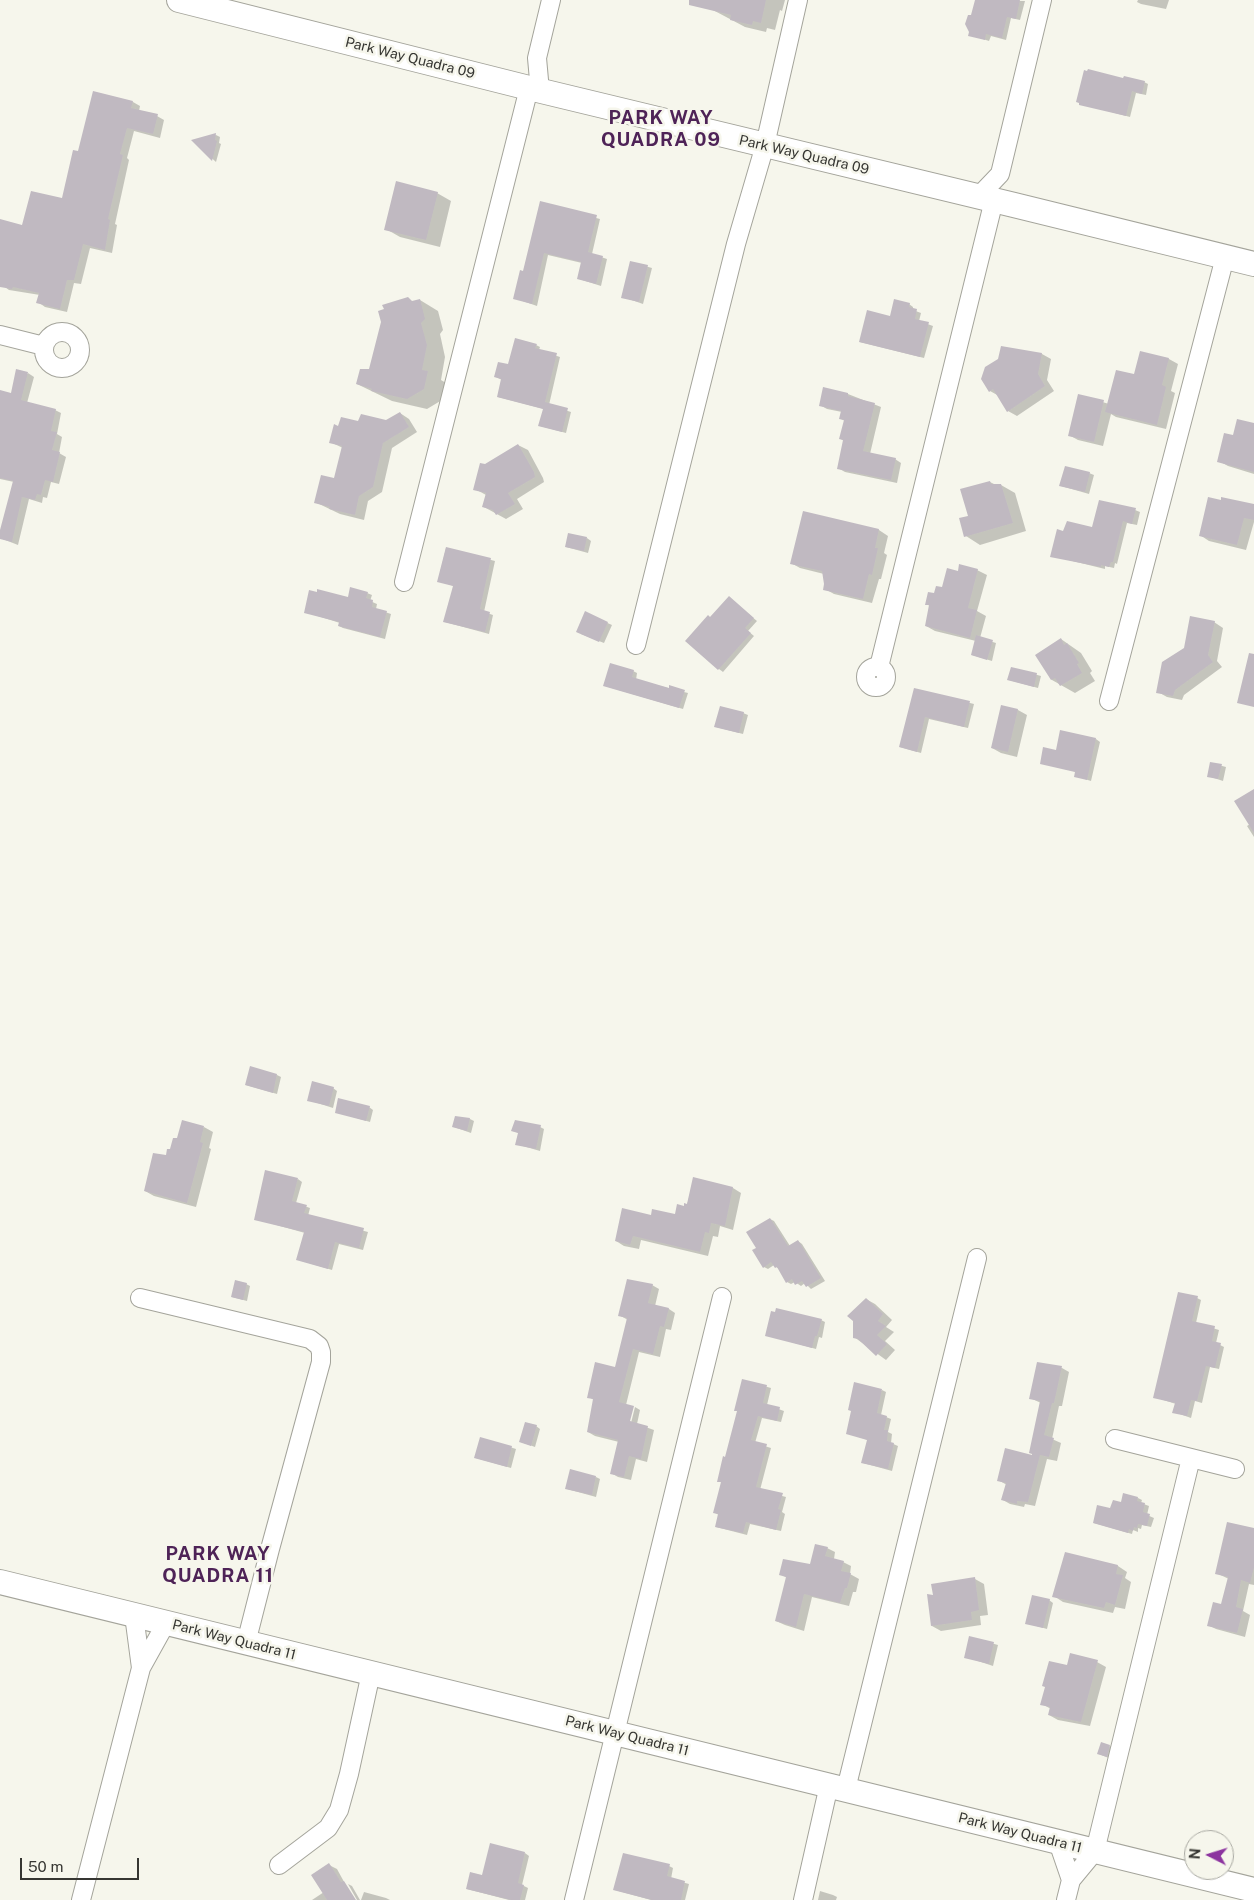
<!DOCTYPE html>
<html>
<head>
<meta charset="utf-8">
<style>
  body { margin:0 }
  #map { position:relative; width:1254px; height:1900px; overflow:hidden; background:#f6f6ec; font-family:"Public Sans",sans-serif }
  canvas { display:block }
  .north { position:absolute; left:1184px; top:1830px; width:50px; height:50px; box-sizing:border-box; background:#f6f6ec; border:1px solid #a9a9a2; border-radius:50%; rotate:275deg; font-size:14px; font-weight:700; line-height:20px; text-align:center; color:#363632 }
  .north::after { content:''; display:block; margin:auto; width:18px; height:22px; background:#8c339f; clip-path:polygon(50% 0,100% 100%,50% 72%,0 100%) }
  .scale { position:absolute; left:20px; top:1858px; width:119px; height:22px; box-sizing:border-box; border:2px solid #363632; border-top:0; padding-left:6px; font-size:15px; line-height:18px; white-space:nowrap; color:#363632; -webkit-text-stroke:4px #f6f6ec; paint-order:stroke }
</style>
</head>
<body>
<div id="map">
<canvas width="1254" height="1900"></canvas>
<div class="north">N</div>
<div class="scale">50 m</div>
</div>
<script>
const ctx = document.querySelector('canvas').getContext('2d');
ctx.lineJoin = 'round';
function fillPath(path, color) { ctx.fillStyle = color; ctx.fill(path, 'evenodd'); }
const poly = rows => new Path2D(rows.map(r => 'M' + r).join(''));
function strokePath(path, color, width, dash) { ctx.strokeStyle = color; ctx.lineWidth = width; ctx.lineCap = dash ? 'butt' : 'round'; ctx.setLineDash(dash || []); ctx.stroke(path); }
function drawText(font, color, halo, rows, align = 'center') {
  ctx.font = font + ' "Public Sans",sans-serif'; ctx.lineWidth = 5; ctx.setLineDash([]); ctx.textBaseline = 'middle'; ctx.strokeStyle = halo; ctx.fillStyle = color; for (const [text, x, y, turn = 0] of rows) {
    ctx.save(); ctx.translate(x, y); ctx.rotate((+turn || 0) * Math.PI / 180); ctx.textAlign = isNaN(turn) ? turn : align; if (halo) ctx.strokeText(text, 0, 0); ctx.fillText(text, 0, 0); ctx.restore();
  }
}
const shadow = poly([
  [713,0,785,0,782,11,780,10,775,30,767,28,766,32,745,27,711,9],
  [976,0,1025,1,1020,20,1011,18,1006,40,991,36,989,41,970,35],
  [1138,0,1169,0,1166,9,1141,4,1137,2],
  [1124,79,1144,82,1148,84,1146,95,1136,93,1130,117,1081,104],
  [94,92,133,102,140,106,139,111,157,116,164,120,160,138,134,131,127,158,129,160,115,224,117,225,112,253,90,248,81,284,74,283,67,312,45,307,38,302,40,295,9,290,2,285,0,278,0,221,23,227,63,200,79,152],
  [216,135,220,137,219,143,221,144,216,162,193,141],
  [437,193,451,201,440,247,400,237,386,229],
  [541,203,600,219,592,254,607,259,601,286,579,279,582,263,548,255,537,306,514,298,524,273],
  [631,262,652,268,643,304,623,297],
  [420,300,438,311,443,330,440,334,445,357,441,380,446,383,442,400,427,409,392,401,357,384,370,371,413,302],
  [909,304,913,307,913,310,921,313,919,321,933,326,924,358,860,342],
  [536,345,540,347,539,350,560,357,549,405,571,412,566,433,540,426,544,409,498,397,502,380,496,377],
  [1002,347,1042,354,1051,359,1047,380,1054,391,1017,416,1008,411,999,396,990,391],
  [1141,352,1169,359,1178,364,1171,391,1175,393,1166,429,1116,417,1111,414,1103,446,1078,440,1069,435,1079,395,1109,404,1135,376],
  [28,373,34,377,27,403,55,410,61,413,57,434,62,437,59,453,66,457,59,484,51,482,47,498,43,497,42,503,29,499,18,545,0,538,14,482,0,479,0,391,11,394],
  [848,394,881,407,870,454,895,459,901,463,897,483,845,472,838,468,844,441,841,439,845,421,841,419,842,412,827,409,820,405],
  [400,413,409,419,417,432,392,448,382,492,368,501,364,520,340,514,315,502,335,479,343,448,330,442,359,422,386,422],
  [1254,425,1254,474,1228,466,1219,461,1234,437],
  [518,445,528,450,543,478,544,482,517,499,523,509,506,519,484,507,486,495,475,489],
  [1089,473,1094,475,1089,494,1061,486],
  [990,482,996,485,1001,485,1015,493,1026,531,980,545,966,536,969,517],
  [1254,506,1254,522,1246,550,1209,541,1200,535],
  [1135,510,1140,512,1137,525,1127,523,1117,564,1115,563,1114,568,1105,566,1105,569,1052,556,1064,532,1093,529],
  [804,512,879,530,888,536,884,553,887,555,881,579,879,579,872,603,834,594,825,589,824,574,800,568,791,563],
  [587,538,591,541,588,553,566,547],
  [446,548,495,561,484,612,493,615,489,634,445,622,454,586,438,581],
  [977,570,987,575,977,611,986,616,980,638,996,643,992,661,972,655,976,641,935,631,926,626,930,606,926,604,959,572],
  [317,593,348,599,367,593,372,595,370,601,377,604,376,609,391,614,385,639,343,628,339,626,340,623,305,612],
  [729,598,757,621,748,631,754,636,723,672,719,669,711,618],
  [585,613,612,625,604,643,581,634],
  [1214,622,1223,628,1217,661,1222,667,1184,695,1182,700,1167,697,1158,692,1185,648],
  [1061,639,1081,653,1092,671,1090,673,1095,681,1075,693,1052,680,1037,655],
  [1012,668,1041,676,1038,688,1009,680],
  [633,671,637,673,636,680,688,693,683,709,605,686],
  [915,689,974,704,968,728,929,719,921,753,900,747],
  [1002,707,1018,710,1027,715,1017,757,1001,753,992,748],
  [743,713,748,715,743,734,716,727],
  [1096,739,1100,742,1091,781,1075,776,1077,772,1041,763,1057,751],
  [1211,763,1226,767,1223,781,1208,776],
  [1254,790,1254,837,1247,826,1250,824],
  [277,1075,281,1077,277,1094,246,1085],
  [333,1088,337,1091,333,1108,308,1100],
  [369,1107,373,1110,370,1122,336,1112],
  [456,1118,470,1119,474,1121,471,1133,454,1127],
  [204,1127,213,1132,209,1148,211,1149,196,1207,154,1196,145,1191,166,1157],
  [540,1127,544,1129,540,1151,516,1144,519,1133,513,1131],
  [298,1179,302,1182,296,1203,310,1208,308,1216,368,1232,363,1250,339,1244,332,1270,302,1261,305,1233,255,1219],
  [694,1179,733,1188,741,1193,733,1230,720,1226,718,1237,713,1236,708,1256,641,1240,639,1249,624,1246,616,1241,652,1217,676,1216,687,1205],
  [770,1219,774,1221,790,1246,798,1241,802,1244,825,1281,811,1289,805,1283,801,1286,795,1282,791,1284,787,1282,780,1270,774,1265,768,1269,764,1267,758,1248],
  [246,1284,250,1286,247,1301,232,1297],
  [652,1285,659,1289,655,1306,669,1309,675,1313,671,1330,666,1329,660,1357,639,1352,626,1405,628,1427,630,1427,635,1407,640,1410,637,1424,654,1430,647,1462,636,1459,631,1480,618,1477,611,1473,619,1442,595,1436,588,1432,594,1400,589,1397,616,1368,628,1320,619,1315],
  [1197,1298,1201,1300,1196,1323,1219,1330,1216,1343,1224,1347,1219,1369,1210,1367,1202,1403,1195,1401,1191,1418,1174,1412,1176,1404,1154,1397],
  [866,1299,875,1304,892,1320,886,1327,894,1332,885,1341,895,1350,886,1360,854,1337],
  [821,1320,825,1322,822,1338,819,1337,816,1349,766,1335],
  [1038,1364,1062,1368,1069,1372,1062,1406,1059,1406,1052,1439,1061,1443,1057,1461,1047,1459,1035,1506,1025,1504,1024,1507,1010,1504,1003,1500,1007,1485,998,1480,1034,1457,1041,1403,1030,1398],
  [743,1380,771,1388,767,1405,784,1411,781,1422,762,1418,755,1443,771,1448,760,1490,786,1497,782,1512,785,1514,781,1531,750,1524,747,1535,716,1527,719,1515,715,1513,722,1483,719,1481,726,1459,738,1411],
  [882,1390,886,1392,881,1415,891,1419,888,1432,892,1434,891,1443,898,1446,892,1471,863,1463,868,1440,847,1433],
  [536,1426,540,1429,535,1447,521,1442],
  [481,1438,516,1449,511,1468,476,1458],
  [596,1477,600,1479,596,1497,567,1489],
  [1138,1498,1142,1500,1141,1503,1149,1506,1147,1515,1154,1518,1151,1527,1142,1525,1141,1529,1138,1528,1138,1532,1133,1530,1132,1534,1094,1523,1122,1504],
  [1254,1530,1254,1585,1249,1584,1243,1611,1250,1615,1245,1637,1216,1629,1208,1625,1222,1605,1229,1579,1216,1573],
  [827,1548,835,1552,834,1559,843,1562,851,1566,850,1574,859,1579,856,1592,853,1592,849,1606,812,1597,804,1631,785,1625,776,1621,787,1578,781,1574,811,1566],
  [1066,1554,1118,1566,1127,1572,1125,1578,1131,1582,1125,1609,1115,1607,1113,1613,1063,1602,1054,1596],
  [975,1579,984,1584,988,1615,980,1616,981,1625,941,1631,932,1626,934,1597],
  [1049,1600,1053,1603,1047,1629,1026,1623],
  [970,1637,998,1645,993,1666,966,1657],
  [1097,1662,1106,1667,1090,1726,1058,1720,1049,1715,1051,1709,1042,1704,1068,1667],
  [1110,1746,1114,1748,1111,1759,1099,1754],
  [525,1853,529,1856,522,1885,528,1888,525,1900,509,1900,467,1889,483,1876],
  [329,1865,337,1869,354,1900,312,1900,324,1892],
  [669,1866,673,1868,671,1879,689,1884,685,1900,651,1900,615,1890],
  [348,1884,352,1886,360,1900,357,1900],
  [820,1891,833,1895,837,1897,836,1900,818,1900],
  [364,1892,386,1898,390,1900,361,1900]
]);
const building = poly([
  [689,0,766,0,761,23,753,21,752,25,730,20,731,15,689,5],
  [975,0,1020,0,1016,19,1007,17,1002,38,986,34,985,40,968,36,969,32,965,24,968,15,971,15],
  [1088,69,1123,78,1124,76,1145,81,1142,94,1132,91,1126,116,1079,105,1079,103,1076,102,1084,70,1087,71],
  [93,91,133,101,131,108,158,114,153,134,127,128,120,154,123,155,108,219,110,220,105,250,83,244,74,280,67,280,60,309,36,303,39,293,13,287,12,289,0,287,0,219,22,225,31,191,62,198,73,150,78,151],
  [216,133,215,140,217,141,212,161,191,140],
  [396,181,438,192,426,240,384,230],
  [540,201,597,215,588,252,603,256,596,284,577,279,581,262,544,253,532,304,513,299,520,270,523,271],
  [630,261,648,265,639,302,621,298],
  [408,297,412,301,420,299,425,319,421,323,427,345,422,370,428,371,424,389,407,399,371,391,372,389,356,384,360,369,369,369,381,322,378,311,384,309,382,305],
  [894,299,910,303,909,307,917,309,915,319,929,322,920,357,859,342,867,310,890,316],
  [515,338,537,344,535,348,557,353,545,402,568,408,562,432,538,426,543,409,497,397,501,379,494,377,498,362,508,364],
  [1001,346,1042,353,1038,374,1045,386,1007,412,993,389,989,392,981,379,985,367,998,359],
  [1140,351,1169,358,1162,385,1166,387,1157,425,1105,412,1116,370,1134,374],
  [16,369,28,372,21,400,56,409,51,431,57,432,52,450,60,452,53,482,45,480,41,495,37,494,35,500,22,497,12,542,0,539,0,530,13,481,0,478,0,390,11,393],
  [823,387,848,393,848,396,875,403,863,451,896,458,891,480,837,469,843,440,839,439,844,420,839,419,841,411,819,406],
  [1078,394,1104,400,1094,442,1068,436],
  [400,412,409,427,383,443,373,487,359,496,355,515,329,509,330,507,314,503,321,475,334,478,342,446,329,443,334,424,338,426,341,417,358,421,361,414,386,420],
  [1237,419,1254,423,1254,472,1217,462,1224,433,1233,435],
  [518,444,534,472,535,477,508,493,515,504,496,515,493,510,482,507,486,493,473,490,480,463,485,464],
  [1065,466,1090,472,1085,492,1059,486],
  [990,481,991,484,1001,484,1013,523,964,537,959,518,968,516,960,489],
  [1208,497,1221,500,1221,497,1254,504,1254,520,1244,518,1237,545,1199,536],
  [1099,500,1136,508,1132,524,1123,521,1113,562,1111,562,1109,567,1101,565,1101,567,1050,557,1057,529,1063,531,1067,521,1092,527],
  [803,511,879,529,875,548,878,548,872,575,869,574,863,599,823,590,824,584,822,571,790,564],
  [568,533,587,537,584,551,565,547],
  [446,547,491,558,480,609,490,612,485,632,443,622,453,586,437,582],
  [959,564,978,569,968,608,977,610,970,638,925,626,929,605,925,605,928,592,934,593,936,586,942,587,947,568,958,571],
  [350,587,368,592,366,598,373,600,372,607,387,611,380,637,338,626,339,622,304,613,309,590,317,592,317,589,348,597],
  [729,596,754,618,745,628,751,633,718,670,685,641,708,615,710,617],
  [585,611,608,622,599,642,576,632],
  [1190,616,1215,621,1208,655,1213,662,1175,690,1173,696,1156,693,1162,662,1184,648],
  [976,635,993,640,987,660,971,655],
  [1061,638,1064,645,1067,643,1079,663,1077,664,1082,673,1060,686,1055,678,1051,680,1035,655],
  [1249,653,1254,654,1254,707,1237,703],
  [610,663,634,670,632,677,669,688,669,685,685,690,679,708,603,686],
  [1011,667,1037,673,1034,687,1007,680],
  [914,688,970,701,964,727,925,717,917,752,899,747],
  [1001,705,1018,709,1008,752,991,748],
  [720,706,744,712,739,733,714,727],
  [1060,730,1096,738,1087,780,1074,777,1075,772,1040,764,1043,747,1056,750],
  [1210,762,1222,764,1218,779,1207,777],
  [1254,789,1254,833,1234,801],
  [250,1066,277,1074,273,1093,245,1085],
  [312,1081,334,1087,329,1106,307,1101],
  [338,1098,370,1106,366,1121,335,1113],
  [455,1116,470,1118,467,1131,452,1127],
  [182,1120,204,1126,200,1142,203,1143,187,1203,144,1191,153,1153,166,1155,167,1149,170,1149,173,1138,177,1138],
  [515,1120,541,1125,536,1149,515,1145,518,1133,511,1131],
  [265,1170,298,1178,292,1201,307,1205,304,1213,364,1228,359,1248,335,1242,328,1269,296,1260,304,1232,254,1220],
  [693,1177,733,1187,725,1226,711,1223,709,1233,705,1232,700,1252,633,1236,630,1245,615,1241,622,1208,651,1215,652,1209,675,1214,677,1204,684,1206,684,1203,687,1204],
  [770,1218,788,1246,798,1240,821,1278,806,1287,802,1281,795,1285,792,1279,786,1283,777,1267,775,1268,771,1262,763,1268,752,1250,756,1248,746,1232],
  [627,1279,653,1284,648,1303,669,1308,664,1327,660,1326,653,1354,633,1349,619,1402,634,1406,630,1421,648,1426,641,1459,629,1456,624,1477,610,1474,618,1440,587,1432,593,1399,587,1398,595,1362,615,1367,627,1318,618,1316],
  [235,1280,247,1283,243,1300,231,1297],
  [1178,1292,1198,1296,1192,1321,1215,1326,1212,1341,1221,1343,1215,1368,1206,1366,1197,1401,1191,1400,1187,1416,1172,1413,1175,1403,1153,1398],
  [866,1298,883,1314,878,1321,886,1326,877,1335,887,1344,876,1356,858,1339,853,1338,853,1321,847,1316],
  [776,1308,822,1319,817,1336,815,1336,812,1348,765,1336,771,1311,775,1312],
  [1037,1362,1062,1366,1054,1403,1052,1403,1044,1435,1054,1438,1049,1457,1040,1455,1028,1502,1017,1501,1017,1504,1001,1500,1006,1483,997,1481,1005,1448,1032,1455,1032,1454,1029,1453,1040,1401,1029,1399],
  [742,1379,767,1385,763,1403,780,1407,777,1421,758,1416,751,1440,767,1444,756,1487,783,1493,778,1509,781,1510,776,1530,746,1522,743,1533,715,1527,718,1514,713,1513,721,1482,717,1482,723,1456,725,1457,737,1411,734,1411],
  [854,1382,882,1389,877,1413,887,1416,884,1430,888,1430,887,1441,894,1443,888,1469,861,1463,867,1440,846,1434,851,1411,848,1410],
  [525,1422,537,1425,531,1446,519,1442],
  [480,1437,512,1446,507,1467,474,1458],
  [570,1469,596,1476,592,1495,565,1489],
  [1123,1493,1138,1497,1137,1501,1145,1503,1143,1512,1150,1514,1147,1526,1138,1524,1137,1528,1134,1527,1133,1531,1129,1529,1128,1533,1093,1523,1097,1505,1110,1508,1113,1500,1121,1502],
  [1227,1522,1254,1528,1254,1567,1250,1583,1241,1580,1236,1607,1243,1609,1237,1633,1207,1626,1213,1602,1221,1604,1228,1577,1215,1574],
  [815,1544,828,1547,825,1556,844,1561,841,1571,851,1573,847,1588,845,1588,840,1603,804,1594,796,1627,775,1621,786,1577,779,1575,783,1559,810,1564],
  [1065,1552,1118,1565,1116,1574,1123,1575,1115,1605,1106,1602,1104,1608,1052,1597],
  [975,1577,979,1610,971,1612,972,1620,931,1626,927,1594,933,1595,931,1584],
  [1032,1595,1050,1599,1043,1628,1025,1624],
  [969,1636,994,1642,989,1664,964,1658],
  [1070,1653,1098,1660,1081,1722,1048,1715,1050,1707,1040,1705,1045,1687,1042,1686,1049,1661,1067,1665],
  [1101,1742,1110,1745,1107,1757,1097,1754],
  [490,1843,525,1852,518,1883,524,1885,520,1900,511,1900,466,1889,470,1872,482,1875],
  [623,1853,670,1864,667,1876,685,1881,681,1900,652,1900,613,1890],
  [329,1863,341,1882,344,1881,356,1900,327,1900,311,1875]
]);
const street = poly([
  [540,91,537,58,551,0],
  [979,196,1000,174,1042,0],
  '44 350a18 18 0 1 1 36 0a18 18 0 1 1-36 0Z',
  [0,335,44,346],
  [404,582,529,88],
  [636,645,736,244,765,145,798,0],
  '866 677a10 10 0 1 1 20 0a10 10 0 1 1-20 0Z',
  [879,667,994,200],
  [1109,701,1225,257],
  [140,1298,310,1339,319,1346,321,1352,321,1362,270,1549,246,1643],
  [1115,1439,1235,1469],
  [134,1615,141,1668],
  [846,1789,977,1258],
  [1058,1842,1071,1880],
  [279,1865,328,1828,339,1810,349,1774,371,1673],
  [81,1900,141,1668,166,1623],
  [574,1900,722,1297],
  [803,1900,829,1785],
  [1066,1900,1071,1880,1095,1851,1191,1458]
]);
const secondary = poly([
  [179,0,529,88,1014,205,1254,264],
  [0,1582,1254,1890]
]);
const streetNames = [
  ["Park Way Quadra 09",410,58,14],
  ["Park Way Quadra 09",804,155,13],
  ["Park Way Quadra 11",234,1640,14],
  ["Park Way Quadra 11",627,1736,14],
  ["Park Way Quadra 11",1020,1833,14]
];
const districtNames = [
  ["PARK WAY",661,118],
  ["QUADRA 09",661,140],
  ["PARK WAY",218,1554],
  ["QUADRA 11",218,1576]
];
fillPath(shadow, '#0003');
fillPath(building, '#c0b9c1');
strokePath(street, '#a4a49b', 20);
strokePath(secondary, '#a4a49b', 26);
strokePath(street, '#fff', 18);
strokePath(secondary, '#fff', 24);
drawText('14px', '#363632', '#f6f6ec', streetNames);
ctx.letterSpacing = '1px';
drawText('bold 19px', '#4e2357', '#f6f6ec', districtNames);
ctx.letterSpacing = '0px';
</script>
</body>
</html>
